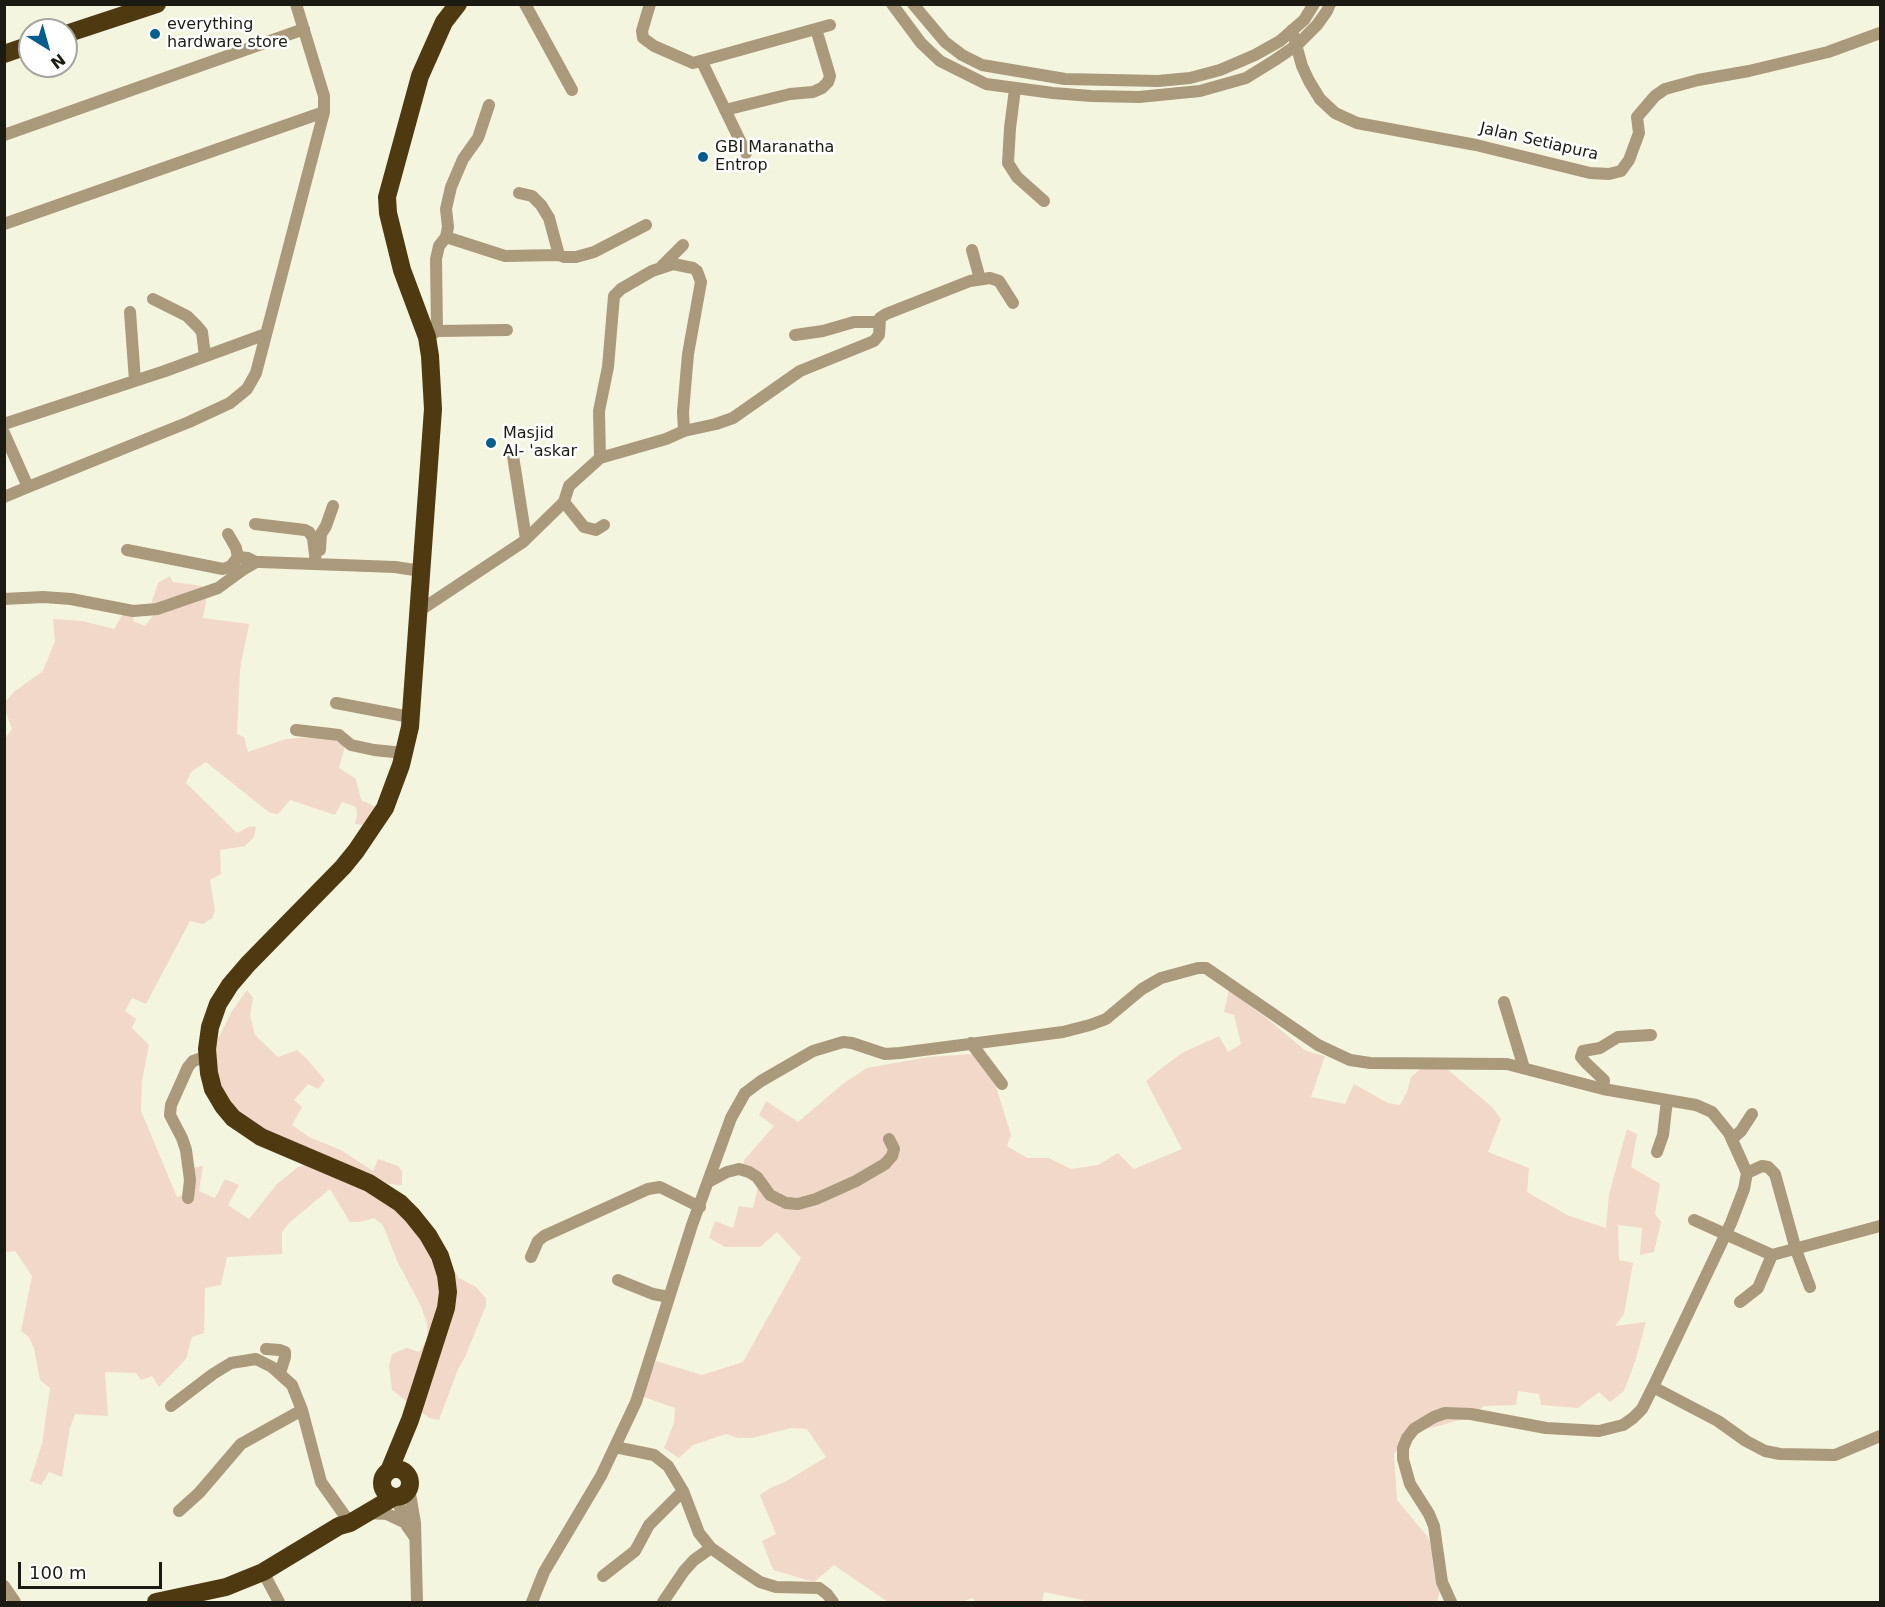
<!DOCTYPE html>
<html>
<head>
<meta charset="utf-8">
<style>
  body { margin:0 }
  #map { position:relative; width:1885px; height:1607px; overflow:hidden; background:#f4f5de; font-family:"DejaVu Sans",sans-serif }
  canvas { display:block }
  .frame { position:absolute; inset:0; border:6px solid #1b1b13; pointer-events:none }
  .north { position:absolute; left:18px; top:18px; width:60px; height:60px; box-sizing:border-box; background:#fff; border:2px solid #a4a4a1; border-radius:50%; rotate:143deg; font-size:16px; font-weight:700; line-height:24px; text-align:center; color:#1b1b13 }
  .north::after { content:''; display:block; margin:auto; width:21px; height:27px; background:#045d8f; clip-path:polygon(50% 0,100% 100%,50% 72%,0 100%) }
  .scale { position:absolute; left:18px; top:1562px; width:144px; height:27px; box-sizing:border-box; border:3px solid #1b1b13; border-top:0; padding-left:8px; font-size:18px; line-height:21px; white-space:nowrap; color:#1b1b13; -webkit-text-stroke:4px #fff; paint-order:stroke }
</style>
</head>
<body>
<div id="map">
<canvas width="1885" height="1607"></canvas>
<div class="frame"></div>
<div class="north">N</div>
<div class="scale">100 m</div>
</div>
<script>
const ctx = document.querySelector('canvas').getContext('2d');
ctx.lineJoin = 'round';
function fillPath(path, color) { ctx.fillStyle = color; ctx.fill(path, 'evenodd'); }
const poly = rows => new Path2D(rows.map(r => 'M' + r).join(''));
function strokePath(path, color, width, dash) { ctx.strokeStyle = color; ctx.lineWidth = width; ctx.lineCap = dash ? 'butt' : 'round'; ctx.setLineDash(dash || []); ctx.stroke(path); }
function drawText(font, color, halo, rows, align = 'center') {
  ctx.font = font + ' "DejaVu Sans",sans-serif'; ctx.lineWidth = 5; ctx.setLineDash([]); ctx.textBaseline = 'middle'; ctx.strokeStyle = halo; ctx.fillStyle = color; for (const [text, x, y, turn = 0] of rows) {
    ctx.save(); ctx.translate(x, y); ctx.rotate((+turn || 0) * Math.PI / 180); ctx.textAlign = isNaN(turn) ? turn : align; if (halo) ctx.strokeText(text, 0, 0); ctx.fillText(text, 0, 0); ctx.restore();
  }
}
const green = poly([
  [170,576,173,582,202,586,207,594,203,618,249,624,240,669,237,734,244,737,248,752,286,739,326,736,345,746,339,768,356,779,361,800,380,809,370,826,355,824,357,815,356,807,342,802,335,815,290,800,278,814,270,813,206,762,191,772,186,783,237,833,250,826,256,827,254,837,245,846,220,850,221,874,210,880,215,911,212,918,203,924,190,921,146,1004,132,998,125,1011,136,1019,132,1028,149,1045,142,1081,141,1111,177,1197,191,1192,191,1168,203,1166,199,1191,215,1198,225,1179,239,1185,228,1205,249,1219,277,1184,298,1167,305,1165,262,1135,219,1092,214,1047,232,1011,247,990,253,998,250,1015,255,1035,278,1057,297,1050,306,1058,325,1080,318,1089,308,1084,294,1100,302,1107,292,1125,309,1137,341,1150,373,1171,378,1159,398,1166,402,1171,402,1185,389,1184,369,1175,403,1197,459,1278,476,1287,486,1298,486,1306,465,1357,458,1369,439,1420,429,1418,392,1390,389,1366,392,1354,407,1348,419,1352,428,1338,427,1323,421,1306,398,1263,383,1225,374,1218,360,1222,350,1222,330,1189,289,1223,282,1232,282,1254,227,1257,221,1285,205,1288,204,1333,192,1337,186,1359,159,1387,152,1376,141,1380,136,1373,105,1372,108,1416,75,1414,70,1428,62,1477,49,1472,41,1485,30,1481,42,1444,50,1388,40,1380,34,1348,28,1336,21,1331,32,1276,15,1251,5,1252,4,740,12,729,5,709,5,702,15,691,43,671,55,641,53,619,82,621,114,629,124,612,134,613,133,621,145,626,156,612,152,601,158,583],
  [1229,990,1264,1016,1306,1051,1325,1056,1311,1097,1345,1104,1354,1084,1388,1103,1400,1105,1407,1092,1411,1077,1428,1062,1447,1069,1492,1107,1501,1119,1488,1152,1529,1168,1527,1192,1569,1216,1606,1228,1609,1194,1627,1129,1637,1134,1631,1167,1660,1184,1655,1214,1661,1222,1654,1252,1640,1255,1642,1228,1618,1225,1619,1260,1633,1263,1624,1314,1615,1326,1646,1322,1635,1362,1624,1391,1610,1402,1599,1392,1578,1408,1541,1405,1539,1394,1518,1391,1516,1405,1484,1406,1471,1417,1412,1433,1394,1454,1397,1500,1427,1536,1444,1573,1437,1602,1085,1602,1083,1600,1044,1592,1042,1602,976,1602,973,1598,961,1602,888,1602,834,1565,814,1582,773,1570,762,1541,776,1534,760,1495,770,1488,785,1482,826,1457,807,1429,791,1428,752,1438,738,1438,726,1434,693,1445,679,1458,664,1448,674,1423,675,1408,641,1396,656,1361,702,1375,743,1362,801,1258,777,1232,760,1247,725,1247,709,1238,715,1221,733,1228,739,1206,753,1208,761,1175,742,1167,745,1159,774,1126,759,1115,766,1101,798,1122,844,1083,867,1068,929,1057,973,1054,994,1080,1011,1135,1007,1146,1027,1158,1049,1158,1071,1169,1098,1165,1118,1153,1134,1169,1182,1149,1146,1081,1163,1067,1182,1053,1219,1036,1228,1052,1241,1044,1234,1015,1224,1012]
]);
const minor = poly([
  [525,4,572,90],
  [650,4,642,31,643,38,654,46,693,63,830,25],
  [892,4,921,43,940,61,986,84,1053,93,1091,96,1139,97,1200,91,1246,78,1275,60,1297,45,1317,25,1327,11,1330,4],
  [913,4,945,42,962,55,982,65,1065,79,1158,81,1190,78,1220,70,1255,55,1280,41,1304,20,1314,4],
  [1292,30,1302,66,1309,81,1320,99,1335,113,1357,123,1476,145,1590,173,1609,174,1621,171,1629,160,1639,133,1637,117,1655,96,1665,89,1698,80,1749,71,1828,52,1880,33],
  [702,62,746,153],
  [1015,89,1010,128,1008,163,1017,177,1044,201],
  [725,110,790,94,813,92,822,88,828,82,830,76,816,29],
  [4,135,304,29],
  [519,193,532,196,541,205,549,218,559,255,564,257,576,257,594,252,646,225],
  [4,224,324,112],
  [446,237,448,227,446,209,451,187,463,159,478,138,489,105],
  [972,250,980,279],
  [662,266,683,245],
  [153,299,187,316,197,326,202,332,205,356],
  [130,312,135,381],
  [437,331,507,330],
  [795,335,823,331,854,322,879,322],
  [427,337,437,331,436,259,439,246,446,237,505,256,559,255],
  [4,424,165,371,266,334],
  [4,433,28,487,189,422,230,403,247,389,256,373,324,112,324,96,296,4],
  [513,456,526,539],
  [600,458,599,411,608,367,614,296,621,289,652,271,673,264,693,268,697,271,701,282,688,354,683,412,684,431],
  [4,497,28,487],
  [564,502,584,527,596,530,604,525],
  [255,524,305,530,309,532,313,538,316,563],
  [228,534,236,548,238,557],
  [127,550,223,569,231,566,238,557,248,558,256,562],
  [320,550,321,534,326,526,333,506],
  [4,599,43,597,71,599,133,611,157,609,218,588,244,569,256,562,260,562,395,567,421,571],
  [419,611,523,542,564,502,569,486,600,458,666,439,684,431,716,424,733,418,800,371,874,341,879,335,880,318,886,314,970,281,990,278,999,281,1013,303],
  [336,703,410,717],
  [296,730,339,735,351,745,374,750,404,753],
  [1504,1002,1524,1068],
  [971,1043,1002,1084],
  [1603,1089,1604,1080,1586,1063,1581,1057,1583,1051,1600,1048,1618,1037,1651,1035],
  [1732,1139,1741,1131,1752,1114],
  [1657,1152,1663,1135,1667,1100],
  [1747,1173,1762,1166,1768,1167,1775,1174,1796,1250,1810,1287],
  [710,1181,727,1172,739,1169,749,1172,757,1177,770,1195,786,1203,798,1204,816,1199,856,1181,885,1164,892,1156,894,1149,889,1139],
  [188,1198,190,1180,186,1150,182,1138,170,1115,171,1105,188,1067,193,1061,208,1056],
  [1694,1220,1772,1255,1880,1226],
  [531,1257,538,1241,544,1236,648,1189,660,1187,700,1207],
  [618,1280,653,1294,669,1297],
  [1740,1302,1758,1288,1772,1255],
  [266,1349,280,1350,285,1352,285,1357,280,1373],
  [171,1406,213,1374,231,1363,256,1359,272,1367,292,1385,302,1410,321,1482,350,1523],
  [615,1447,654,1455,668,1466,683,1491,699,1533,711,1548,742,1570,760,1582,776,1587,819,1588,827,1594,833,1602],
  [409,1488,415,1523,417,1602],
  [396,1497,407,1526,414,1536],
  [179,1511,199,1493,241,1444,302,1410],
  [367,1513,387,1514,406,1523],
  [263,1572,279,1602],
  [603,1576,635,1551,649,1525,683,1491],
  [4,1586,15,1602],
  [532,1602,544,1572,601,1476,636,1402,692,1225,731,1118,745,1093,761,1081,813,1051,843,1042,852,1043,885,1054,900,1053,1063,1032,1090,1025,1106,1019,1142,989,1161,978,1198,968,1206,968,1318,1045,1350,1060,1370,1063,1507,1064,1603,1089,1696,1105,1712,1112,1729,1133,1747,1173,1744,1189,1731,1223,1653,1387],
  [663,1602,684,1571,694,1560,711,1548],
  [1451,1602,1442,1582,1434,1526,1429,1514,1410,1484,1403,1459,1403,1448,1407,1438,1414,1429,1434,1417,1445,1413,1471,1414,1546,1428,1599,1431,1623,1425,1633,1418,1642,1409,1653,1387,1718,1421,1746,1441,1765,1451,1780,1454,1835,1455,1880,1436]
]);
const highway = poly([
  [66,34,157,4],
  [4,54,30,45],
  '382 1483a14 14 0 1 1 28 0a14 14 0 1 1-28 0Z',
  [389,1471,410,1420,446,1308,448,1292,446,1275,440,1256,428,1235,412,1215,400,1203,369,1183,261,1137,233,1118,223,1106,213,1089,209,1073,207,1049,210,1027,218,1004,230,985,248,964,343,867,356,851,385,808,401,765,410,727,433,409,430,356,427,337,402,270,388,213,387,197,420,76,444,22,458,4],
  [156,1602,226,1587,263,1572,339,1526,350,1523,394,1497]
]);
const markers = [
  [155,34,6,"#045d8f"],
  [703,157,6,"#045d8f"],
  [491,443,6,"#045d8f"]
];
const poiNames = [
  ["everything",167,25],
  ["hardware store",167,43],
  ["GBI Maranatha",715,148],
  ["Entrop",715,166],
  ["Masjid",503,434],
  ["Al- 'askar",503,452]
];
const streetNames = [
  ["Jalan Setiapura",1539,142,13]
];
fillPath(green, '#f1d8c9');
strokePath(minor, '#ab997b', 12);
strokePath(highway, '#4e3910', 18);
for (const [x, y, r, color] of markers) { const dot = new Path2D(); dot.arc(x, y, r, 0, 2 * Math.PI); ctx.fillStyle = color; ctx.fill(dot); strokePath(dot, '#fff', 2); }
drawText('16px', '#1b1b13', '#fff', poiNames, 'left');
drawText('16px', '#1b1b13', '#fff', streetNames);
</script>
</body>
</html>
